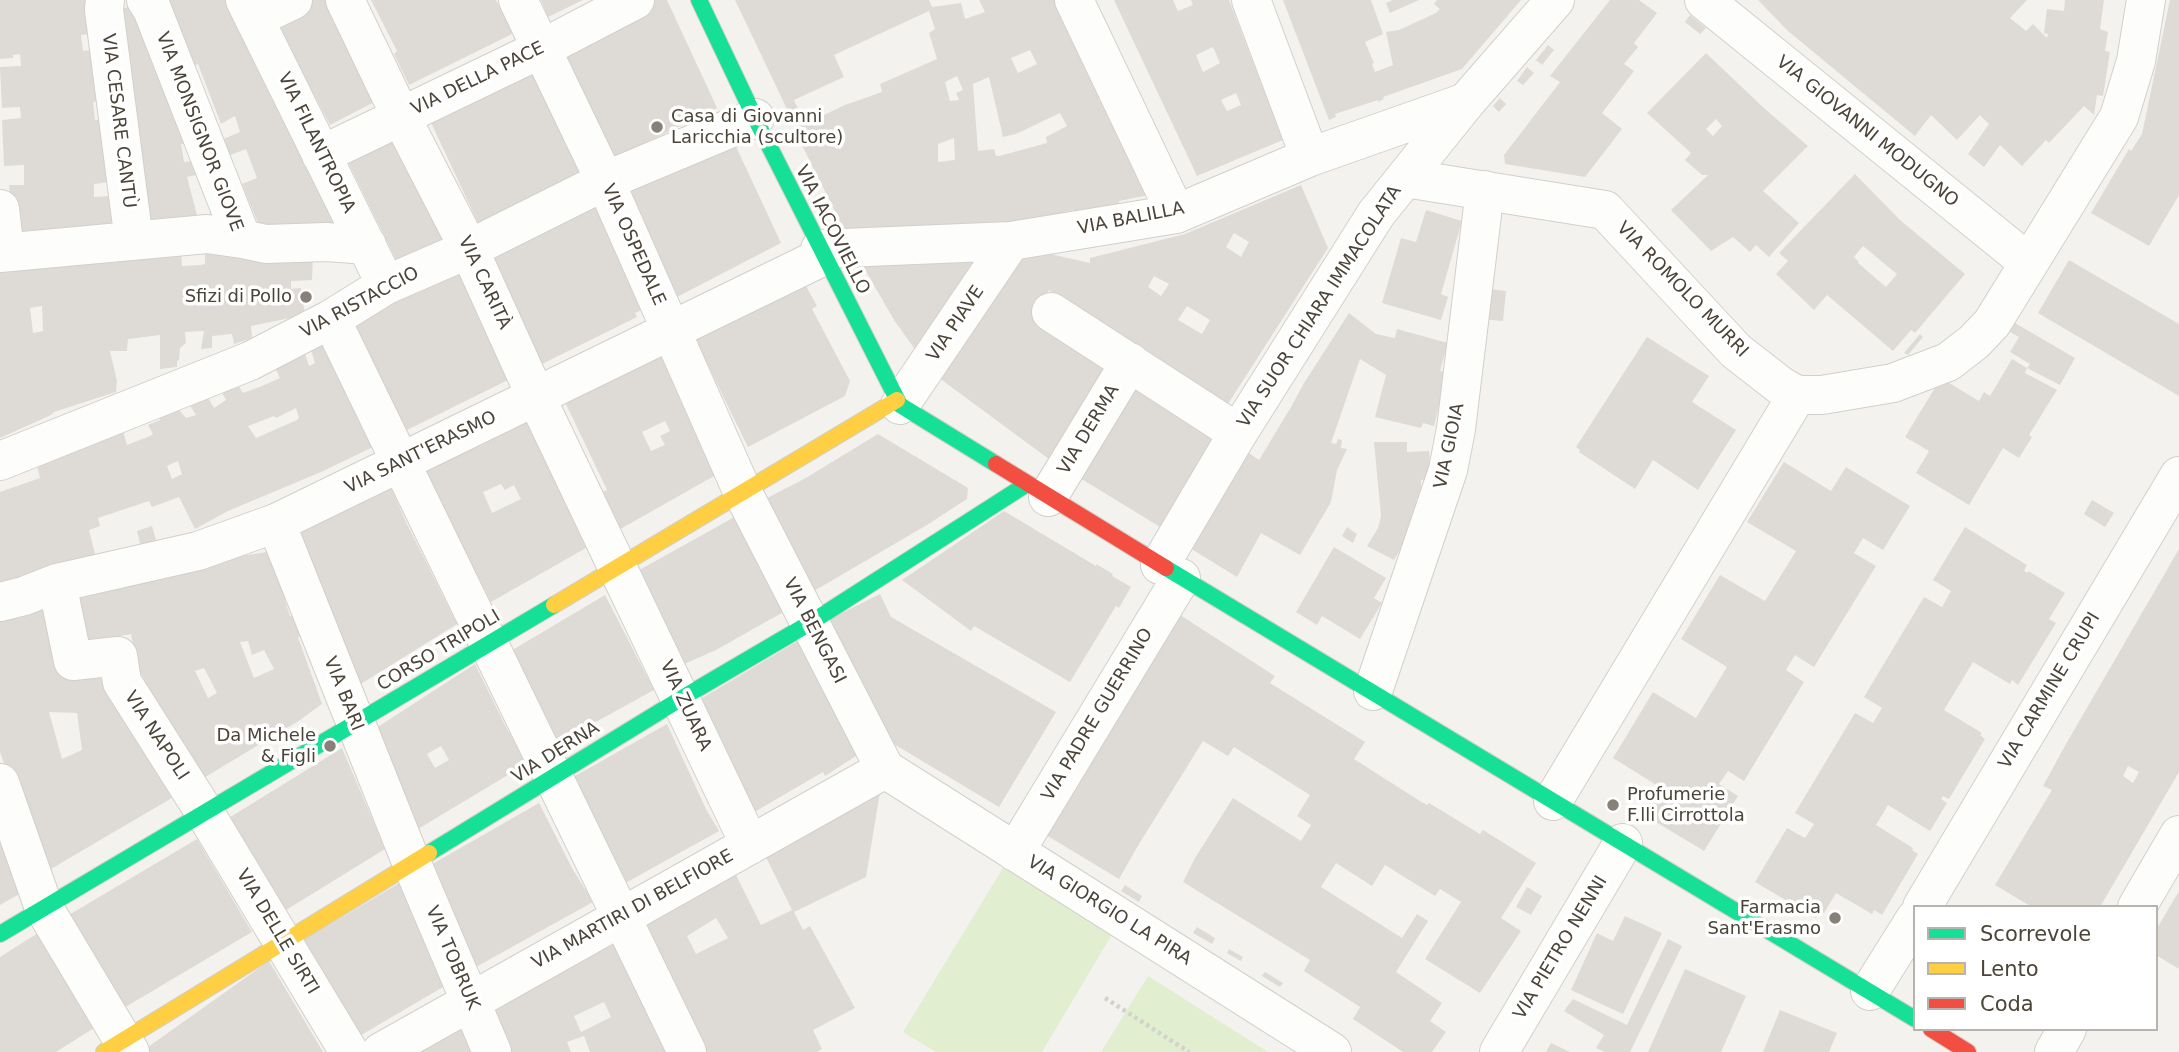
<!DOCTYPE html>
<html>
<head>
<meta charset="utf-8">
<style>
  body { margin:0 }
  #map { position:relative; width:2179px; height:1052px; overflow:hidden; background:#f4f2ee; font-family:"DejaVu Sans",sans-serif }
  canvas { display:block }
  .legend { position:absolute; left:1913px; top:905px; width:245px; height:126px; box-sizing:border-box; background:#fff; border:2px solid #b7b4b0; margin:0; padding:9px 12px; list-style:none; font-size:21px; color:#4b4439 }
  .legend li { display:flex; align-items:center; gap:14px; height:35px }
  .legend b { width:35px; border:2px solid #b7b4b0 }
</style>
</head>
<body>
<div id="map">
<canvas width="2179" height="1052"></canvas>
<ul class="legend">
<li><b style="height:9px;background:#16e098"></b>Scorrevole</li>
<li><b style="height:9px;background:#ffcf43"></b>Lento</li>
<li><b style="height:9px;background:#f24e42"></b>Coda</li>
</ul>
</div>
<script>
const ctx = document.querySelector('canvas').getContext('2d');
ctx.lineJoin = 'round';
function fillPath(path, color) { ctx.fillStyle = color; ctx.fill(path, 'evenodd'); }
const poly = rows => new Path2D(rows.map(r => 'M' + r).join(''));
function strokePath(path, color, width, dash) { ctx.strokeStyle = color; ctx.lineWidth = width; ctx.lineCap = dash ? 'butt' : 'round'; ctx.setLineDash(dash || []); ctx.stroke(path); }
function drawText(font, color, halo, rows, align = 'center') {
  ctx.font = font + ' "DejaVu Sans",sans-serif'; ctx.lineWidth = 7; ctx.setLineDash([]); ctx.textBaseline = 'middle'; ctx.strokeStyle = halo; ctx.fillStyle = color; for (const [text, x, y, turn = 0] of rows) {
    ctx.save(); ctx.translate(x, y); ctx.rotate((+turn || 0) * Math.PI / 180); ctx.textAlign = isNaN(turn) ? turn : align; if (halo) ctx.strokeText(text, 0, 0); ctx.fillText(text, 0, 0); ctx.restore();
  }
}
const green = poly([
  [1006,863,1114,931,1042,1052,936,1052,903,1032],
  [1148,976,1268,1052,1101,1052]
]);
const building = poly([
  [0,0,93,0,96,33,81,35,83,51,99,49,103,100,93,102,95,120,104,120,109,182,94,184,94,197,110,196,112,231,14,236,9,185,24,185,24,165,4,166,2,120,21,118,20,107,2,108,0,67,21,66,20,54,13,55,13,58,0,59],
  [161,0,232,0,342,221,299,231,263,235,242,184,257,178,246,149,228,156,221,140,240,132,235,116,221,124,198,64,191,67],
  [308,0,333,0,380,99,330,125,273,17],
  [371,0,496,0,514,33,409,85,394,54,397,51],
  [541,0,583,0,548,17],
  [654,0,667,0,717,108,612,159,560,49],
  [735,0,929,0,932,7,961,3,965,19,985,12,979,0,1061,0,1076,33,1069,36,1073,43,1079,40,1106,95,1099,99,1100,102,1103,101,1149,195,1119,201,1120,207,1075,217,1074,210,1029,220,848,238,794,129,796,128],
  [929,11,935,29,929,33,937,59,880,84,882,92,845,105,805,124,794,100,844,77,834,55],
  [1030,50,1037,64,1018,73,1011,58],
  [957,76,963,90,956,93,959,100,950,101,945,82],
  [989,77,1003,137,1016,134,1060,113,1067,126,1046,137,1047,143,999,156,996,156,994,149,978,151,973,84],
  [954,138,955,160,938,162,938,144],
  [1114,0,1173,0,1178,11,1193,5,1191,0,1229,0,1283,140,1197,176],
  [1213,47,1220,63,1203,72,1196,55],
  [1236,93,1241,105,1227,111,1221,100],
  [1283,0,1371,0,1383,34,1365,42,1374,63,1372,64,1375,72,1393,65,1386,32,1399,30,1436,13,1440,9,1434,4,1437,0,1521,0,1462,69,1383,97,1384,99,1378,102,1378,100,1335,114,1336,117,1329,120],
  [1393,0,1419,0,1390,13,1386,3],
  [1610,0,1639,0,1657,13,1634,43,1638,47,1624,64,1634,71,1602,113,1622,129,1585,177,1505,164,1504,155,1560,82,1550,76],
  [1758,0,2027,0,2010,18,2026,31,2033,24,2047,38,2048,34,2044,33,2047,9,2064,11,2065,0,2104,0,2100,29,2108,32,2105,51,2110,52,2103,96,2097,95,2094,115,2084,106,2049,143,2046,140,2022,166,2000,145,1984,167,1968,154,1989,124,1980,115,1957,140,1931,115,1915,136,1788,31],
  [2170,0,2179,0,2179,195,2149,246,2091,213,2129,149,2131,151,2142,134],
  [137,5,178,124,179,133,187,132,188,144,181,144,184,162,193,161,196,175,187,177,198,219,150,230,112,11],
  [1690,15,1706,28,1700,34,1685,22],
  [1548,45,1554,50,1542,65,1536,60],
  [1706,53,1765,109,1808,146,1763,191,1799,223,1769,257,1756,245,1750,252,1733,237,1711,251,1671,210,1708,175,1702,175,1685,160,1691,153,1647,113],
  [1716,119,1722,126,1713,136,1706,129],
  [528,65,581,174,479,225,427,114],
  [1527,67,1534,73,1523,85,1517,81],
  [1500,98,1506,104,1499,112,1493,106],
  [394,129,446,240,397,262,344,154],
  [732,138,781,243,677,297,626,190],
  [1855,174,1900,220,1965,274,1915,333,1911,330,1893,351,1827,295,1814,310,1776,274,1788,261,1779,253],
  [1863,246,1897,274,1886,287,1858,263,1859,262,1854,257],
  [1301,185,1328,248,1226,407,1049,290,1037,313,1114,370,1053,462,935,375,1018,253,1050,254,1090,263,1090,258,1185,234],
  [1234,233,1249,242,1241,257,1226,247],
  [1154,276,1169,284,1161,296,1148,287],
  [1187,306,1210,320,1202,334,1178,320],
  [596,206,644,309,635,313,637,317,540,365,491,256],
  [1426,210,1462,221,1441,294,1448,297,1441,320,1382,303,1401,238,1416,242],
  [205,248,313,256,312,280,291,281,291,289,301,288,305,315,251,326,252,338,234,344,232,334,212,336,212,348,201,349,204,331,185,332,186,343,180,348,179,360,177,361,177,367,160,369,160,335,128,339,127,351,110,351,117,381,116,392,54,412,51,415,0,438,0,264,181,250,182,266,200,265,205,264],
  [42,306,43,331,33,333,30,308],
  [963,255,978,267,919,355,894,320,860,261],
  [2069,260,2179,324,2179,396,2038,313],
  [460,272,510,379,403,432,352,323],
  [801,277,817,306,812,309,850,381,845,396,748,447,691,331],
  [1482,288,1506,291,1503,321,1479,319],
  [1349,313,1376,334,1395,338,1397,329,1448,343,1440,371,1447,373,1434,426,1423,423,1421,428,1375,417,1386,375,1360,359,1331,443,1336,444,1338,439,1342,440,1341,448,1347,449,1337,470,1331,502,1300,555,1261,533,1237,577,1185,545,1243,449,1259,460,1291,407,1304,383],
  [2015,323,2075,358,2060,385,2027,368,2030,364,2010,352,2019,337,2010,332],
  [1920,334,1923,337,1908,355,1904,353],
  [1647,337,1709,376,1692,402,1736,430,1698,490,1653,460,1635,489,1579,452,1580,450,1576,447],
  [323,341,373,447,321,472,228,511,195,529,179,497,152,507,149,501,98,518,100,526,89,530,96,558,0,589,0,492,40,478,36,461,122,427,127,445,150,436,153,434,148,425,160,420,157,413,175,405,186,418,196,415,186,399,204,391,214,408,226,400,218,385,235,380,243,393,262,386,280,378,272,362,304,350,309,366,315,363,310,347],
  [296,408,299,418,297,420,256,438,248,426,274,416,276,418],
  [178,461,182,474,172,479,167,466],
  [663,347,723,471,615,532,597,494,607,490,565,402],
  [665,421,670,431,660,436,665,445,651,451,642,432],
  [2012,359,2027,368,2025,373,2057,390,2029,435,2032,437,2019,458,2003,448,1969,505,1916,473,1929,451,1905,437,1941,378,1979,401,1984,392,1990,396],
  [1136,381,1221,434,1165,530,1075,475],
  [523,412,586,548,491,602,420,463],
  [501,484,505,490,514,485,521,499,492,513,483,492],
  [878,434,968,488,967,499,927,525,814,591,767,498,804,479],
  [1374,442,1407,442,1407,452,1429,451,1431,478,1421,480,1421,498,1416,499,1418,519,1394,560,1367,546,1378,528,1381,516],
  [1784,462,1831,491,1846,467,1910,506,1883,550,1863,538,1854,553,1876,566,1814,667,1795,655,1786,670,1804,682,1744,781,1728,771,1719,784,1738,796,1704,851,1641,813,1658,786,1613,758,1653,692,1696,718,1727,667,1681,639,1720,575,1765,601,1796,551,1747,522],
  [387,478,406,522,457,624,356,687,301,546,300,522],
  [2092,500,2114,513,2105,527,2084,514],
  [1004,511,1096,566,1096,564,1113,574,1112,576,1131,587,1119,608,1116,606,1070,682,974,626,971,631,902,580],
  [738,515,787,610,716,650,682,665,634,573],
  [152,526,157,543,141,547,137,531],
  [1347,527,1357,534,1353,543,1342,536],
  [1965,527,2027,565,2024,571,2028,573,2028,571,2065,593,2049,619,2056,623,2018,685,2012,680,2010,684,1973,662,1944,710,1982,733,1980,735,1985,739,1949,799,1943,796,1941,799,1947,803,1930,831,1888,805,1876,825,1913,848,1912,850,1918,854,1882,915,1874,910,1872,914,1836,893,1824,913,1820,911,1816,918,1755,882,1787,828,1805,838,1814,824,1795,813,1855,713,1873,723,1882,708,1864,697,1924,597,1942,607,1951,591,1933,580],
  [1334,547,1386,578,1374,598,1382,603,1360,639,1322,616,1317,625,1296,612],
  [2179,549,2179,772,2100,907,2032,907,1995,885,2052,790,2043,786,2066,744],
  [2128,766,2139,772,2133,783,2123,776],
  [267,552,291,597,285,600,287,607,290,616,296,614,303,635,298,637,322,704,300,720,202,779,166,720,137,666,131,634,73,644,63,585,116,575],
  [248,641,252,655,264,650,274,669,254,678,240,642],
  [204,668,217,693,208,698,195,671],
  [880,594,891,617,1056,712,999,807,882,737,828,620],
  [605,595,654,690,552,746,504,655],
  [54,598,104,666,177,795,44,873,0,752,0,609],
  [49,712,77,713,82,750,62,759],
  [1180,615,1275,676,1270,683,1365,742,1354,759,1420,801,1427,805,1429,803,1480,834,1483,830,1536,863,1501,918,1521,931,1480,993,1425,959,1461,902,1440,889,1435,896,1385,865,1372,886,1336,863,1321,887,1402,938,1417,914,1428,921,1396,972,1442,1003,1430,1021,1446,1032,1432,1052,1403,1052,1353,1019,1360,1007,1304,971,1310,960,1183,882,1195,858,1233,798,1301,841,1311,825,1297,816,1310,795,1234,747,1228,756,1203,741,1139,844,1119,879,1041,832],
  [801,639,859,754,825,776,823,772,751,814,694,703],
  [475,664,507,729,528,763,418,829,370,732],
  [441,746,449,760,435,768,427,754],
  [667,724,706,809,719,831,622,885,568,780],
  [342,748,385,849,278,915,219,824],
  [880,792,866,877,794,912,803,930,810,926,855,1008,813,1030,822,1049,817,1052,700,1052,635,918,731,865,761,925,792,910,760,845],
  [716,918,728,938,696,954,687,936],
  [539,803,572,868,593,902,476,967,429,866],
  [197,839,252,932,117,1012,62,919],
  [0,841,21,893,0,905],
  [401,882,443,987,351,1041,295,945],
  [1125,885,1142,896,1139,902,1121,891],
  [1527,887,1542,896,1531,915,1516,907],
  [2179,891,2179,969,2156,955,2156,930],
  [1625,916,1662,933,1623,1014,1571,990,1597,933,1613,941],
  [1197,927,1215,938,1212,944,1193,933],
  [38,933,94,1028,56,1052,0,1052,0,957],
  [608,934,667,1052,590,1052,584,1036,567,1042,571,1052,509,1052,487,1001],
  [604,1002,611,1017,581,1032,574,1016],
  [1668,939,1682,946,1630,1052,1605,1052,1596,1048,1604,1035,1564,1011,1573,999,1627,1025],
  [1229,949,1243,957,1241,961,1227,953],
  [269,961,323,1052,141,1052],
  [1685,969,1746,996,1721,1052,1648,1052],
  [1265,972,1283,983,1280,987,1262,976],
  [1780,1010,1837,1033,1829,1052,1763,1052],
  [458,1020,471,1052,400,1052],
  [1551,1043,1570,1052,1546,1052]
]);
const path = poly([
  [1105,998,1189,1052]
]);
const street = poly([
  [105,0,104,10,134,241],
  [245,0,386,285],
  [345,0,401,117,469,249,536,397,750,845],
  [518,0,605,181,743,493,885,769],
  [1074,0,1176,214],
  [1251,0,1310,157],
  [1704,0,2029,263],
  [255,18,293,0],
  [321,155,541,49,635,0],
  [1405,178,1605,210,1736,351,1781,386,1797,395,1822,395,1893,383,1948,362,1974,342,1992,323,2119,117,2136,61,2146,0],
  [0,209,5,252],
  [242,239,266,244,326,242,367,245],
  [820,249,1011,241,1176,214,1310,157,1466,102],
  [0,253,207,234,242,239,152,9,146,0],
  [1051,312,1238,433],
  [331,319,687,1052],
  [900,405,1011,241],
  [0,461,250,361,331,319,386,285,469,249,605,181,755,118],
  [1048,497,1130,362],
  [276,523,412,864,492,1052],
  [1160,565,1238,433,1376,214,1466,102,1555,0],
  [57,583,73,661,118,656,122,682,205,813,349,1052],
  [0,602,24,596,57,583,198,551,276,523,824,256],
  [1373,691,1448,470,1456,429,1485,190],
  [885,769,1332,1052],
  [0,783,44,908,130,1052],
  [1553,801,1797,395],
  [1015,852,1181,578],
  [1922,907,2179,476],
  [2137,907,2179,835],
  [1870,991,1915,919],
  [381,1052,885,769],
  [1499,1052,1623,843],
  [2054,1052,2067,1029]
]);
const fast = poly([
  [699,0,755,118,900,405,996,464],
  [1166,568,1915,1019],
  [429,853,682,698,810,623,1027,484],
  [0,934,554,605]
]);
const slow = poly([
  [554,605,897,400],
  [104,1052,429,853]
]);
const jam = poly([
  [996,464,1166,568],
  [1931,1029,1968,1052]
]);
const markers = [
  [657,127,7,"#868178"],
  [306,297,7,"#868178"],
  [330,746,7,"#868178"],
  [1613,805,7,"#868178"],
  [1835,918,7,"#868178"]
];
const streetNames = [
  ["VIA DELLA PACE",478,79,-26],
  ["VIA CESARE CANTÙ",118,121,83],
  ["VIA MONSIGNOR GIOVE",199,132,69],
  ["VIA GIOVANNI MODUGNO",1867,132,39],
  ["VIA FILANTROPIA",316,143,64],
  ["VIA BALILLA",1131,219,-11],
  ["VIA IACOVIELLO",832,230,63],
  ["VIA OSPEDALE",633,245,66],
  ["VIA CARITÀ",484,283,65],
  ["VIA ROMOLO MURRI",1682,290,46],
  ["VIA RISTACCIO",360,303,-28],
  ["VIA SUOR CHIARA IMMACOLATA",1320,307,-57],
  ["VIA PIAVE",956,324,-56],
  ["VIA DERMA",1089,430,-59],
  ["VIA GIOIA",1450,446,-78],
  ["VIA SANT'ERASMO",421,453,-26],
  ["VIA BENGASI",814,631,63],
  ["CORSO TRIPOLI",439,651,-31],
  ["VIA CARMINE CRUPI",2050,691,-59],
  ["VIA BARI",343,694,68],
  ["VIA ZUARA",685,706,65],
  ["VIA PADRE GUERRINO",1098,715,-59],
  ["VIA NAPOLI",156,736,57],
  ["VIA DERNA",556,753,-32],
  ["VIA MARTIRI DI BELFIORE",633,910,-29],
  ["VIA GIORGIO LA PIRA",1109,911,32],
  ["VIA DELLE SIRTI",277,932,59],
  ["VIA PIETRO NENNI",1561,948,-59],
  ["VIA TOBRUK",452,958,67]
];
const poiNames = [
  ["Casa di Giovanni",671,117,"left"],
  ["Laricchia (scultore)",671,138,"left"],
  ["Sfizi di Pollo",292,297],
  ["Da Michele",316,736],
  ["& Figli",316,757],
  ["Profumerie",1627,795,"left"],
  ["F.lli Cirrottola",1627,816,"left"],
  ["Farmacia",1821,908],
  ["Sant'Erasmo",1821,929]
];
fillPath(green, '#e1eecf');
fillPath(building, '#dedbd6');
strokePath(street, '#d2d0cb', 40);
strokePath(fast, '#d3cfc5', 18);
strokePath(slow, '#d3cfc5', 18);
strokePath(jam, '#d3cfc5', 18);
strokePath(path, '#d3d2cc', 4.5, [3.5, 3.5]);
strokePath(street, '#fdfdfc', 38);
strokePath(fast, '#16e098', 16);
strokePath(slow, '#ffcf43', 16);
strokePath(jam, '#f24e42', 16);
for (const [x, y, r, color] of markers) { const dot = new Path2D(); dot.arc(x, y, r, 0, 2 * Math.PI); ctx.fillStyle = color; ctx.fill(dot); strokePath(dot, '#fff', 2.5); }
drawText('18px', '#4b4439', '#fff', streetNames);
drawText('18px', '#4b4439', '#fff', poiNames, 'right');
</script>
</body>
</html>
